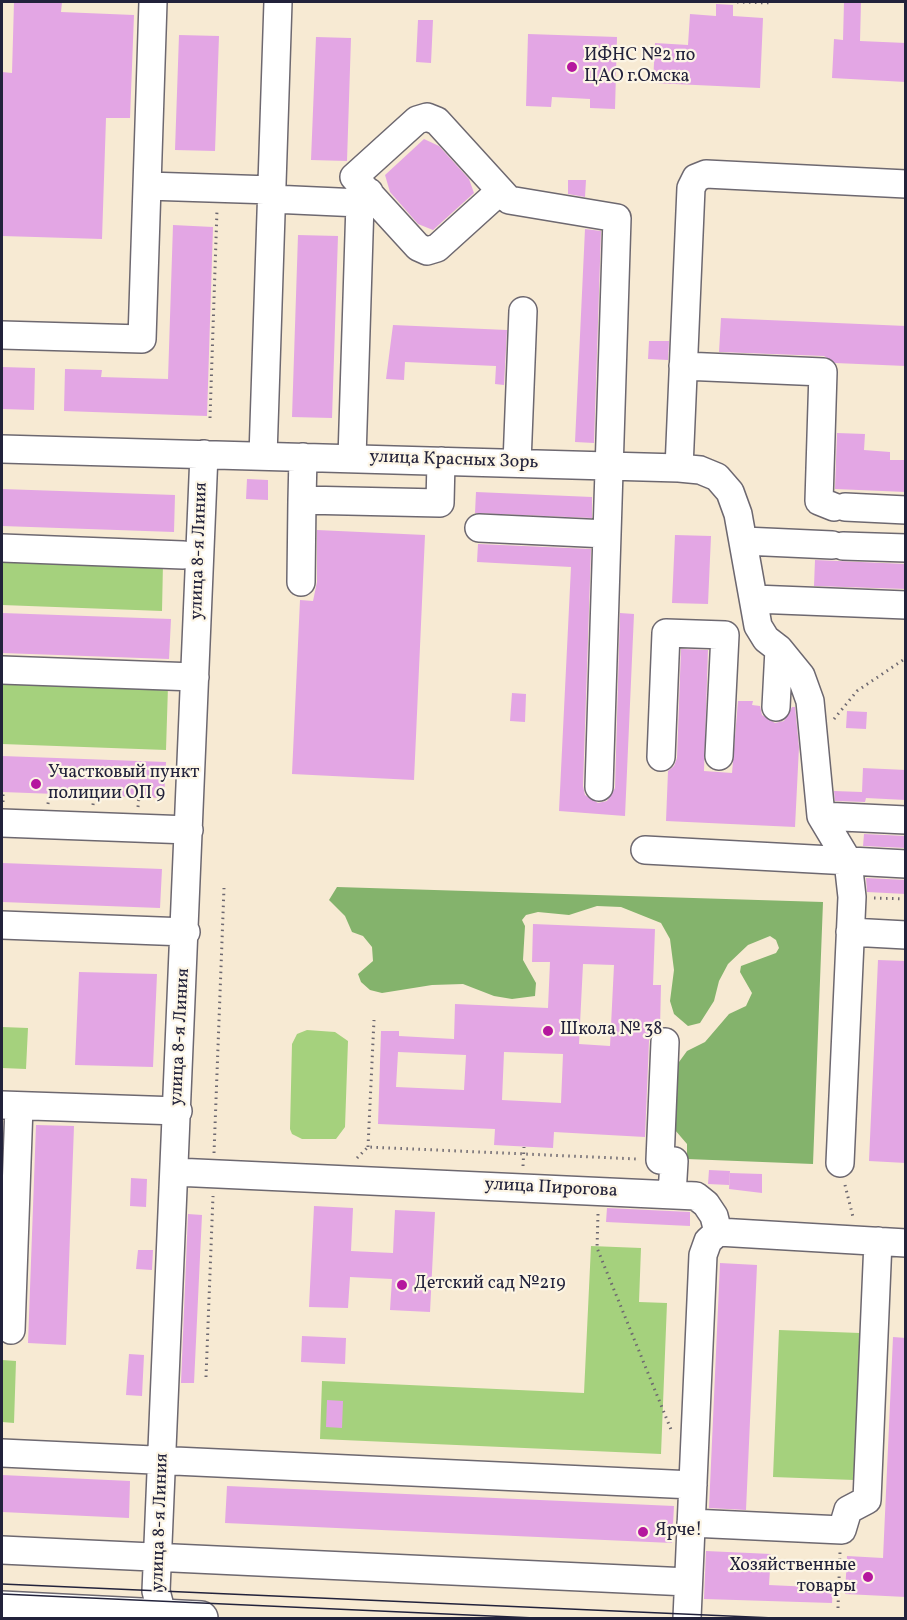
<!DOCTYPE html>
<html>
<head>
<meta charset="utf-8">
<style>
  body { margin:0 }
  #map { position:relative; width:907px; height:1620px; overflow:hidden; background:#f7ead3; font-family:Vollkorn,serif }
  canvas { display:block }
  .frame { position:absolute; inset:0; border:3px solid #22223b; pointer-events:none }
</style>
</head>
<body>
<div id="map">
<canvas width="907" height="1620"></canvas>
<div class="frame"></div>
</div>
<script>
const ctx = document.querySelector('canvas').getContext('2d');
ctx.lineJoin = 'round';
function fillPath(path, color) { ctx.fillStyle = color; ctx.fill(path, 'evenodd'); }
const poly = rows => new Path2D(rows.map(r => 'M' + r).join(''));
function strokePath(path, color, width, dash) { ctx.strokeStyle = color; ctx.lineWidth = width; ctx.lineCap = dash ? 'butt' : 'round'; ctx.setLineDash(dash || []); ctx.stroke(path); }
function drawText(font, color, halo, rows, align = 'center') {
  ctx.font = font + ' Vollkorn,serif'; ctx.lineWidth = 4.5; ctx.setLineDash([]); ctx.textBaseline = 'middle'; ctx.strokeStyle = halo; ctx.fillStyle = color; for (const [text, x, y, turn = 0] of rows) {
    ctx.save(); ctx.translate(x, y); ctx.rotate((+turn || 0) * Math.PI / 180); ctx.textAlign = isNaN(turn) ? turn : align; if (halo) ctx.strokeText(text, 0, 0); ctx.fillText(text, 0, 0); ctx.restore();
  }
}
const green = poly([
  [2,557,163,563,162,611,2,605],
  [2,680,168,686,166,750,2,744],
  [2,1027,28,1028,26,1069,2,1068],
  [307,1030,335,1032,348,1041,345,1127,336,1139,302,1139,292,1134,290,1129,292,1044,297,1034],
  [591,1246,641,1248,639,1302,667,1303,661,1454,320,1439,322,1381,584,1393],
  [779,1330,860,1333,854,1480,773,1477],
  [2,1360,16,1361,14,1423,2,1422]
]);
const forest = poly([
  [337,887,823,902,813,1164,687,1159,687,1144,675,1130,669,1110,671,1086,679,1062,687,1051,705,1042,729,1014,746,1006,752,993,740,972,741,966,776,953,779,948,776,940,770,936,748,945,728,964,719,981,714,1001,700,1023,688,1026,674,1014,670,1001,674,970,670,939,661,923,621,907,597,906,569,915,538,912,526,915,522,920,525,926,523,960,536,983,535,996,512,999,494,996,463,984,432,985,382,993,370,990,361,982,358,974,373,961,372,947,363,936,352,932,345,916,329,900]
]);
const building = poly([
  [14,2,62,2,61,12,134,15,130,118,106,118,102,239,2,236,2,72,12,73],
  [844,2,861,2,860,41,906,43,906,82,832,78,834,39,843,40],
  [716,4,733,5,733,16,763,18,760,88,653,83,655,43,688,45,690,14,716,16],
  [418,20,433,20,431,63,416,62],
  [528,34,617,37,615,109,590,108,590,99,552,97,551,107,526,106],
  [179,35,219,36,215,151,175,150],
  [316,37,351,38,347,161,311,160],
  [424,139,439,146,469,179,474,193,433,230,418,224,390,192,385,175],
  [568,180,586,180,585,197,568,194],
  [173,225,213,227,207,416,64,411,65,369,102,370,101,377,168,379],
  [585,229,601,231,594,443,575,442],
  [298,235,338,236,332,418,292,417],
  [721,318,906,326,906,366,835,363,824,356,719,352],
  [393,325,507,330,504,385,495,384,496,366,405,362,404,380,386,379],
  [649,341,669,341,668,360,648,359],
  [2,367,35,368,34,410,2,409],
  [837,433,865,434,864,450,890,452,890,460,906,460,906,492,835,489],
  [247,479,268,480,268,500,246,499],
  [2,489,175,495,174,532,2,526],
  [476,492,592,497,592,518,475,513],
  [317,530,425,535,414,780,292,774,300,600,313,601,317,582],
  [675,535,711,536,708,604,672,603],
  [478,544,591,549,583,786,585,795,598,803,607,801,615,788,620,613,634,614,625,816,559,811,571,567,477,562],
  [815,560,906,564,906,589,814,586],
  [2,613,171,619,169,659,2,653],
  [681,649,708,650,704,771,732,773,738,701,753,701,752,705,760,706,762,715,775,723,784,721,792,707,795,707,799,747,795,827,666,821,668,771,674,766,677,758],
  [512,693,526,694,525,722,510,721],
  [847,711,867,712,866,729,846,728],
  [2,756,166,762,164,798,2,792],
  [863,768,906,770,906,800,866,798,865,802,835,801,834,791,862,792],
  [864,834,906,836,906,848,863,846],
  [2,863,162,869,160,908,2,902],
  [866,878,906,880,906,894,867,892],
  [533,924,655,929,653,985,661,985,660,1028,652,1033,649,1041,645,1137,554,1132,553,1148,494,1145,495,1129,378,1124,381,1031,399,1031,399,1036,454,1039,455,1004,548,1008,550,962,532,962],
  [583,964,614,965,610,1046,579,1044],
  [398,1052,466,1055,464,1090,396,1087],
  [504,1052,563,1054,561,1103,502,1100],
  [878,960,906,961,906,1163,869,1161],
  [79,972,157,974,153,1067,75,1065],
  [36,1125,74,1126,66,1345,28,1343],
  [709,1170,730,1171,729,1185,708,1184],
  [730,1173,762,1174,762,1193,729,1189],
  [131,1178,147,1179,146,1207,130,1206],
  [314,1206,353,1208,351,1251,393,1253,395,1210,435,1212,430,1312,390,1310,392,1279,350,1277,348,1308,309,1307],
  [607,1208,690,1212,690,1226,606,1222],
  [188,1214,202,1215,194,1383,181,1383],
  [138,1250,153,1250,152,1270,136,1269],
  [720,1263,757,1265,746,1510,709,1508],
  [302,1336,346,1338,345,1364,301,1362],
  [893,1337,906,1338,906,1597,845,1594,847,1556,883,1558],
  [129,1354,144,1355,142,1396,126,1395],
  [327,1400,343,1401,342,1428,326,1427],
  [2,1475,130,1481,129,1518,2,1512],
  [227,1486,674,1506,672,1543,225,1523],
  [706,1551,771,1554,769,1585,833,1588,832,1603,704,1599]
]);
const path = poly([
  [737,2,773,3],
  [210,418,217,210],
  [834,719,857,691,906,658],
  [3,802,3,792],
  [48,804,49,794],
  [93,805,94,795],
  [138,807,139,797],
  [874,898,906,899],
  [368,1147,374,1020],
  [214,1153,224,888],
  [357,1158,368,1147,637,1159],
  [523,1166,524,1147],
  [845,1185,853,1217],
  [598,1214,597,1248,672,1432],
  [206,1377,213,1196],
  [838,1608,840,1552]
]);
const minor = poly([
  [147,186,272,190],
  [500,191,437,248,427,251,418,247,354,177,417,120,427,117,437,121,509,200,617,218,599,787],
  [272,199,360,203],
  [2,335,142,339,153,2],
  [683,366,823,372,819,501,834,507],
  [2,449,679,468,700,470,717,477,730,492,738,514,758,626,766,639,779,649,801,676,810,701,821,816,848,861,852,897,840,1163],
  [263,456,278,2],
  [303,457,302,500,440,503,441,461],
  [352,458,360,203,369,192],
  [517,463,523,311],
  [679,468,691,188,696,178,706,174,906,184],
  [845,507,906,510],
  [479,528,607,534],
  [744,541,832,545],
  [843,546,906,548],
  [2,548,183,555],
  [301,582,302,500],
  [754,599,906,605],
  [2,670,195,677],
  [776,707,779,649],
  [661,757,666,633,725,635,719,756],
  [821,816,906,820],
  [2,823,189,830],
  [645,850,906,864],
  [2,925,186,932],
  [850,932,906,935],
  [665,1042,660,1160,674,1161,672,1195],
  [2,1105,178,1111],
  [175,1172,696,1196,706,1204,714,1216,718,1232,906,1243],
  [11,1330,19,1106],
  [2,1453,693,1485],
  [691,1523,842,1530,848,1510,867,1500,878,1241],
  [2,1550,688,1582],
  [163,1618,156,1591,204,454],
  [687,1618,703,1255,708,1241,718,1232]
]);
const major = poly([
  [2,1608,201,1618]
]);
const tram = poly([
  [2,1584,774,1618],
  [2,1594,535,1618]
]);
const markers = [
  [572,67,6,"#b5179e"],
  [36,784,6,"#b5179e"],
  [548,1031,6,"#b5179e"],
  [402,1285,6,"#b5179e"],
  [643,1532,6,"#b5179e"],
  [868,1577,6,"#b5179e"]
];
const poiNames = [
  ["ИФНС №2 по",584,57],
  ["ЦАО г.Омска",584,78],
  ["Участковый пункт",48,774],
  ["полиции ОП 9",48,795],
  ["Школа № 38",560,1031],
  ["Детский сад №219",414,1285],
  ["Ярче!",655,1532],
  ["Хозяйственные",856,1567,"right"],
  ["товары",856,1588,"right"]
];
const streetNames = [
  ["улица Красных Зорь",454,461,2],
  ["улица 8-я Линия",200,551,-88],
  ["улица 8-я Линия",181,1037,-87],
  ["улица Пирогова",551,1189,3],
  ["улица 8-я Линия",161,1522,-88]
];
fillPath(green, '#a5d17d');
fillPath(forest, '#84b36c');
fillPath(building, '#e3a6e4');
strokePath(minor, '#6d6870', 30);
strokePath(major, '#6d6870', 36);
strokePath(path, '#6d6870', 3, [1.5, 4.5]);
strokePath(minor, '#fff', 27);
strokePath(major, '#fff', 33);
strokePath(tram, '#22223b', 1.5);
for (const [x, y, r, color] of markers) { const dot = new Path2D(); dot.arc(x, y, r, 0, 2 * Math.PI); ctx.fillStyle = color; ctx.fill(dot); strokePath(dot, '#fcf5e5', 2); }
drawText('18px', '#22223b', '#fcf5e5', poiNames, 'left');
drawText('18px', '#22223b', '#fcf5e5', streetNames);
</script>
</body>
</html>
